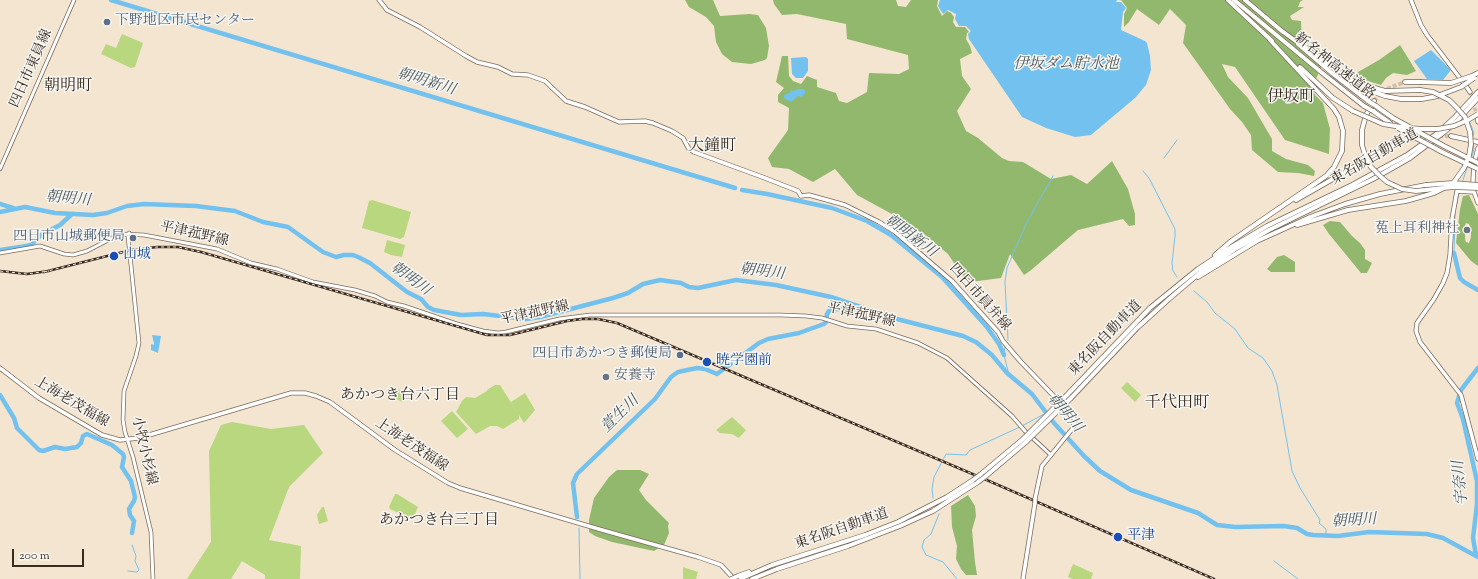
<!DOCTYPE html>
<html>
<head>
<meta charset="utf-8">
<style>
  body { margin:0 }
  #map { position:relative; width:1478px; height:579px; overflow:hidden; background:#f4e5d0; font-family:"Sorts Mill Goudy",serif }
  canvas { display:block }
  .scale { position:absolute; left:12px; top:549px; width:72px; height:18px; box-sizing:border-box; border:2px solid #3b2a1e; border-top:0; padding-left:5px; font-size:12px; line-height:14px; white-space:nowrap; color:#3b2a1e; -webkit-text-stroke:3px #f6f6f2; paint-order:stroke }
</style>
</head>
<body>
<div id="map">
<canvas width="1478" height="579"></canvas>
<div class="scale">200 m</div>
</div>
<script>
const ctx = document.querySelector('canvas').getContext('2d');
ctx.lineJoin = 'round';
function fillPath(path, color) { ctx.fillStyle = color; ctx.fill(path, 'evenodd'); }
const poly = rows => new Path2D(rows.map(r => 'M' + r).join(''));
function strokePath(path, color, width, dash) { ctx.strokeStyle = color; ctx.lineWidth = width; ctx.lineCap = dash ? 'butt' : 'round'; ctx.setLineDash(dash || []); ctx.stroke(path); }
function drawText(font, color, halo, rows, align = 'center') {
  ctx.font = font + ' "Sorts Mill Goudy","Noto Serif JP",serif'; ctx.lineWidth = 3; ctx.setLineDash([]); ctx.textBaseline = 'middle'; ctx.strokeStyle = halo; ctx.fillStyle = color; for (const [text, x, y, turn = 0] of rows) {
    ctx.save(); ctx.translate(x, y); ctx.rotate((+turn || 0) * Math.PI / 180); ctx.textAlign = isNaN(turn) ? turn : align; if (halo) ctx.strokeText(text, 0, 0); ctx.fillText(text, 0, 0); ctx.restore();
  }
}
const green = poly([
  [122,34,143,43,135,67,131,68,101,54,106,44,116,48],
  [372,200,411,212,404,237,400,239,362,228,369,201],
  [387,240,405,245,402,257,391,255,384,252],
  [1127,382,1141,395,1135,402,1121,388],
  [495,385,500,385,519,415,519,419,503,429,497,426,490,426,476,434,456,412,462,401,466,397,475,398,487,391,487,390],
  [397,389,406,392,407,394,402,402,391,396],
  [525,393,535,410,524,423,511,402],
  [452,411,468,429,457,438,441,421],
  [732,417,746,430,739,438,732,434,720,433,716,430],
  [232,422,271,429,304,425,323,453,289,487,269,540,301,546,300,579,265,579,265,575,242,561,231,579,187,579,211,542,209,451,221,425],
  [395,494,397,494,418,507,412,520,390,509,389,507],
  [322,507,324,507,328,521,319,524,317,515],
  [1073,564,1093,573,1091,579,1073,579,1068,577],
  [683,567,698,572,696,579,683,579]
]);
const forest = poly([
  [685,0,713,0,720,16,749,14,758,15,766,28,769,46,767,58,765,60,751,64,732,62,722,54,716,42,714,26,706,17,689,7],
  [773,0,896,0,898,6,906,7,911,0,938,0,937,6,942,16,947,11,951,13,954,17,953,22,956,27,965,27,969,32,967,33,966,39,970,46,972,53,960,59,962,76,971,89,957,111,966,131,978,138,1002,158,1009,161,1023,162,1051,179,1071,175,1087,184,1112,161,1128,189,1135,214,1135,225,1129,226,1123,219,1078,230,1030,271,1024,275,1010,254,1001,278,970,282,964,278,948,254,925,235,890,213,857,195,835,169,813,182,789,169,772,167,768,158,788,130,789,108,778,102,778,95,784,88,776,82,782,56,788,56,789,76,793,81,801,84,807,76,817,80,817,87,836,93,839,101,847,103,867,92,869,73,899,74,909,69,908,55,847,39,846,24,797,14,782,15,774,4],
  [1121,0,1303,0,1300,2,1298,7,1304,7,1290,16,1292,20,1301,21,1302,43,1316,44,1325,60,1312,87,1315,95,1323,103,1330,129,1329,154,1285,140,1235,67,1222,64,1228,77,1248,98,1272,139,1272,151,1286,159,1308,165,1315,171,1314,176,1298,173,1278,172,1252,150,1251,135,1242,122,1230,109,1183,43,1186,25,1170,9,1159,25,1137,9,1129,22,1124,27,1124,14,1127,8],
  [1400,45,1416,71,1407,75,1393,73,1386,78,1381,85,1351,76,1379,60],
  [1469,195,1478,214,1478,266,1471,261,1456,243,1460,209,1463,196],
  [1466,223,1469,224,1471,231,1471,237,1469,243,1466,242,1465,239,1465,226],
  [1330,221,1340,222,1352,236,1360,243,1365,250,1365,259,1372,263,1367,273,1361,273,1329,234,1323,225],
  [1284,255,1295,262,1295,272,1271,272,1267,269,1277,257],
  [617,470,640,470,649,474,639,490,646,500,669,523,668,526,669,533,664,545,654,551,612,542,595,536,589,532,589,520,594,498,609,477],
  [968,495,975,506,976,516,972,530,975,562,977,575,966,575,961,569,956,559,957,546,952,527,951,506]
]);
const water = poly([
  [940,0,1117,0,1116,2,1121,2,1126,8,1123,12,1121,30,1145,41,1147,43,1150,56,1151,70,1146,85,1135,98,1091,135,1075,137,1046,128,1022,117,969,39,968,34,971,31,966,26,959,26,955,19,956,14,948,10,943,14,938,6],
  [1431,50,1451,70,1443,80,1427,79,1414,61],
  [806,57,808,59,808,71,803,78,796,78,792,74,791,58],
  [799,89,804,89,805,91,805,93,802,97,798,96,791,102,784,98,784,95,790,93,791,90,793,91],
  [152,335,161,336,158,353,151,350,151,344,154,345,154,343]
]);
const stream = poly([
  [1470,123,1474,133,1472,139],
  [1164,158,1177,140],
  [1471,159,1474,149,1473,142],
  [1143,171,1149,178,1175,229,1175,236,1172,263,1173,271,1177,277],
  [1462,183,1468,165],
  [1455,211,1459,193],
  [1454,253,1455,214],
  [1194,291,1207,302,1215,313,1235,329,1248,348,1263,358,1272,371,1277,385,1292,471,1300,488,1320,520,1319,523,1326,529,1326,536],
  [1008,340,1005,282,1007,268,1027,222,1053,176],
  [1005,346,1004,355,1009,375],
  [933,498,932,489,934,477,946,454,966,455,970,450,1022,426,1046,413],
  [939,514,931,534,924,540,922,547,926,555,943,562,957,579],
  [579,528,580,579],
  [1274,561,1298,579],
  [128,571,137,572,139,570,135,561,136,556,132,545]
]);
const river = poly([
  [111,0,735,188],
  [742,190,767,194,832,208,867,221,891,235,942,277,987,327,999,344,1004,355],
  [0,204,13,208],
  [0,212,25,207,55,213,93,215,107,213,127,206,144,204,196,206,235,211,263,222,288,227,323,252,336,257,344,255,353,255,358,257,370,263,407,292,421,299,428,307,434,310,461,315,483,314,526,319,540,317,613,298,628,293,643,284,660,280,681,283,689,287,698,288,736,280,776,285,831,297,893,318,963,336,976,342,992,355,1007,373,1032,394,1054,423,1084,456,1100,471,1131,490,1198,513,1217,525,1235,527,1284,526,1297,528,1307,534,1313,535,1338,536,1369,532,1427,534,1443,538,1478,557],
  [0,250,27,246,32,244,41,235,60,225,72,214],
  [1454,253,1460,278,1464,282,1478,290],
  [0,395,14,418,17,428,39,450,43,451,55,447,65,449,77,447,81,443,83,436,87,434,112,445,123,454,124,457,122,467,131,481,135,497,134,501,129,509,130,515,134,521,132,533],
  [577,517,573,483,577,474,655,399,671,377,678,372,697,368,705,369,717,374,759,343,768,339,799,333,824,324,826,322,827,314,829,311,834,309,861,309],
  [1476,555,1473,538,1477,504,1477,481,1463,419,1457,403,1461,390,1478,368]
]);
const primaryTunnel = poly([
  [1470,92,1477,116]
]);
const motorwayTunnel = poly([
  [1374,101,1380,94,1389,88,1405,82],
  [1439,136,1451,136]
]);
const secondary = poly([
  [0,169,74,0],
  [129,233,128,236,139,343,136,356,124,391,123,420,125,432,133,457,151,532,153,579],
  [0,253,40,246,64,254,73,255,87,251,120,234,144,235,217,249,251,263,277,269,313,282,355,290,375,296,387,302,404,306,457,324,483,331,498,333,506,332,559,319,590,315,781,315,806,316,822,318,847,326,876,329,918,343,947,358,1012,416,1025,431,1051,455]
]);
const primary = poly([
  [379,0,387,10,420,27,466,56,477,62,498,67,512,74,528,75,545,81,566,101,585,107,619,122,645,121,653,123,672,131,683,138,689,149,694,152,765,178,798,191,801,196,809,195,845,205,879,222,895,232,952,281,998,332,1003,341,1021,362,1073,416,1075,421,1073,428,1042,466,1035,499],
  [1411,0,1421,25,1427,35,1466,86,1470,92],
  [1477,117,1478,122],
  [1478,148,1474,164,1473,181,1474,192,1478,203],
  [1474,192,1457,191,1452,219,1450,255,1447,273,1443,283,1434,299,1417,323,1416,331,1420,342,1461,395,1478,459],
  [0,368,39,398,102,435,120,440,139,438,291,393,305,393,316,396,330,402,395,450,448,483,460,488,602,530,698,557,721,565,734,579],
  [1023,579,1035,503]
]);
const motorway = poly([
  [1228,0,1272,41],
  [1234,0,1321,72,1364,106],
  [1245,0,1283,32],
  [1282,31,1338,72,1366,89,1385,96,1401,99,1422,99,1438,96],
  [1298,44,1333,74,1368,101],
  [1300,67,1333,98,1353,111],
  [1472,76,1478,73],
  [1405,82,1420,82],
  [1358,83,1385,91,1420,90],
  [1376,106,1393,118],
  [1373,111,1390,123],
  [1451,136,1478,142],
  [1365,155,1362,145,1362,130,1366,115,1374,101],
  [1296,200,1387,148,1403,141,1418,137],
  [1297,225,1348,210],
  [1215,255,1230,242,1326,176,1334,167,1342,151,1343,131,1339,117,1334,109,1270,40],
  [1198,277,1257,241,1310,217,1345,204,1380,194,1426,185],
  [1067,395,1150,308,1198,269,1233,246,1267,226,1352,185,1407,155,1439,132,1454,118,1478,92],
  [1071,398,1137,328,1169,299,1202,271,1235,249,1269,230,1373,179,1410,158,1443,133,1457,121,1478,98],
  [981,474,1023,439],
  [986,476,1026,442],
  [738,576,749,572],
  [740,579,772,565,865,535,898,522,947,497,973,480],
  [752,579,777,569,848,546,900,526,933,511,978,482]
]);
const rail = poly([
  [0,271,27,274,49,271],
  [44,272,131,250,157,247,178,247,201,252,487,335,510,335,567,321,582,319,598,319,617,323,989,481,1214,579]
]);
const primaryBridge = poly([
  [1035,503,1035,499]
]);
const motorwayBridge = poly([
  [1420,82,1451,83,1472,76],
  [1440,95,1461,87,1474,78],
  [1368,101,1376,106],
  [1364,106,1373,111],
  [1353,111,1383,124,1407,128,1423,129,1438,129,1454,126,1468,120,1478,114],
  [1393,118,1444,146,1478,163],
  [1398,128,1442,152,1478,169],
  [1365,155,1371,167,1380,176,1387,182,1402,189,1416,191,1453,187,1478,188],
  [1426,185,1453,183,1478,185],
  [1348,210,1406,201,1434,193,1448,186,1454,182,1464,168,1469,156,1471,144,1470,132,1465,117,1458,109,1449,100,1433,92,1420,90],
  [1023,439,1067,395],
  [1026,442,1071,398],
  [973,480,981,474],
  [978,482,986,476],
  [731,579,738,576]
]);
const markers = [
  [107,22,4,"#5c6f8a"],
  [1467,230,4,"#6b7280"],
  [133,238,4,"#5c6f8a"],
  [114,256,5,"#1a4fb4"],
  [680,355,4,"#5c6f8a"],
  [707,362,5,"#1a4fb4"],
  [606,377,4,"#6b7280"],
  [1118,537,5,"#1a4fb4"]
];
const serviceNames = [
  ["下野地区市民センター",115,22,"left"],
  ["四日市山城郵便局",125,238],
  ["四日市あかつき郵便局",672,355]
];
const streetNames = [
  ["新名神高速道路",1334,67,38],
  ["四日市東員線",32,69,-66],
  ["東名阪自動車道",1375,158,-30],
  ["平津菰野線",194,235,13],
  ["四日市員弁線",979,298,48],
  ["平津菰野線",535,314,-12],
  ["平津菰野線",861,316,13],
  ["東名阪自動車道",1106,339,-46],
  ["上海老茂福線",71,403,31],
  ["上海老茂福線",411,446,34],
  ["小牧小杉線",143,451,77],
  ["東名阪自動車道",842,530,-19]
];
const worshipNames = [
  ["菟上耳利神社",1459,230],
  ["安養寺",614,377,"left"]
];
const transitNames = [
  ["山城",123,256],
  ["暁学園前",716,362],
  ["平津",1127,537]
];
const waterNames = [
  ["伊坂ダム貯水池",1066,65],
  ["朝明新川",426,83,17],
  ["朝明川",68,200,5],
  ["朝明新川",910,237,37],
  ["朝明川",762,273,7],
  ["朝明川",410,280,36],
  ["朝明川",1064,414,50],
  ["萱生川",621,415,-44],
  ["宇奈川",1462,483,-96],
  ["朝明川",1354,522,-3]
];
const neighbourhoodNames = [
  ["あかつき台六丁目",400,396],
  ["あかつき台三丁目",439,521]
];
const quarterNames = [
  ["朝明町",68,87],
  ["伊坂町",1291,98],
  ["大鐘町",712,147],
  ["千代田町",1177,404]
];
fillPath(green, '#b8d77e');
fillPath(forest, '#92b86d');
fillPath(water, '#73c1ee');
strokePath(stream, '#73c1ee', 1);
strokePath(river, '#73c1ee', 4.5);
strokePath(primaryTunnel, '#cfc0ac', 3.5, [3.5, 2]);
strokePath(motorwayTunnel, '#cfc0ac', 4, [4, 2]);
strokePath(secondary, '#7c6b5c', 4.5);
strokePath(primary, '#7c6b5c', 5);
strokePath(motorway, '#7c6b5c', 5.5);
strokePath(secondary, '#fff', 3);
strokePath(primary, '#fff', 3.5);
strokePath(motorway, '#fff', 4);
strokePath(rail, '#3b2a1e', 2.5);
strokePath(rail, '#f6f6f2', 1, [3]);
strokePath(primaryBridge, '#7c6b5c', 5, []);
strokePath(motorwayBridge, '#7c6b5c', 5.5, []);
strokePath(primaryBridge, '#fff', 3.5);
strokePath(motorwayBridge, '#fff', 4);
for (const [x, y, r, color] of markers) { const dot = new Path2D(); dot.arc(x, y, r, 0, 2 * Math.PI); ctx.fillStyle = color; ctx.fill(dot); strokePath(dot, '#f6f6f2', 1.5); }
drawText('14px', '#4e5e75', '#f6f6f2', serviceNames, 'right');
drawText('14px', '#3b2a1e', '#f6f6f2', streetNames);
drawText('14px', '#5b616d', '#f6f6f2', worshipNames, 'right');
drawText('14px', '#164399', '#f6f6f2', transitNames, 'left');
drawText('italic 15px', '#4c575c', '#f6f6f2', waterNames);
drawText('15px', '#3b2a1e', '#f6f6f2', neighbourhoodNames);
drawText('16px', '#3b2a1e', '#f6f6f2', quarterNames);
</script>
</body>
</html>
